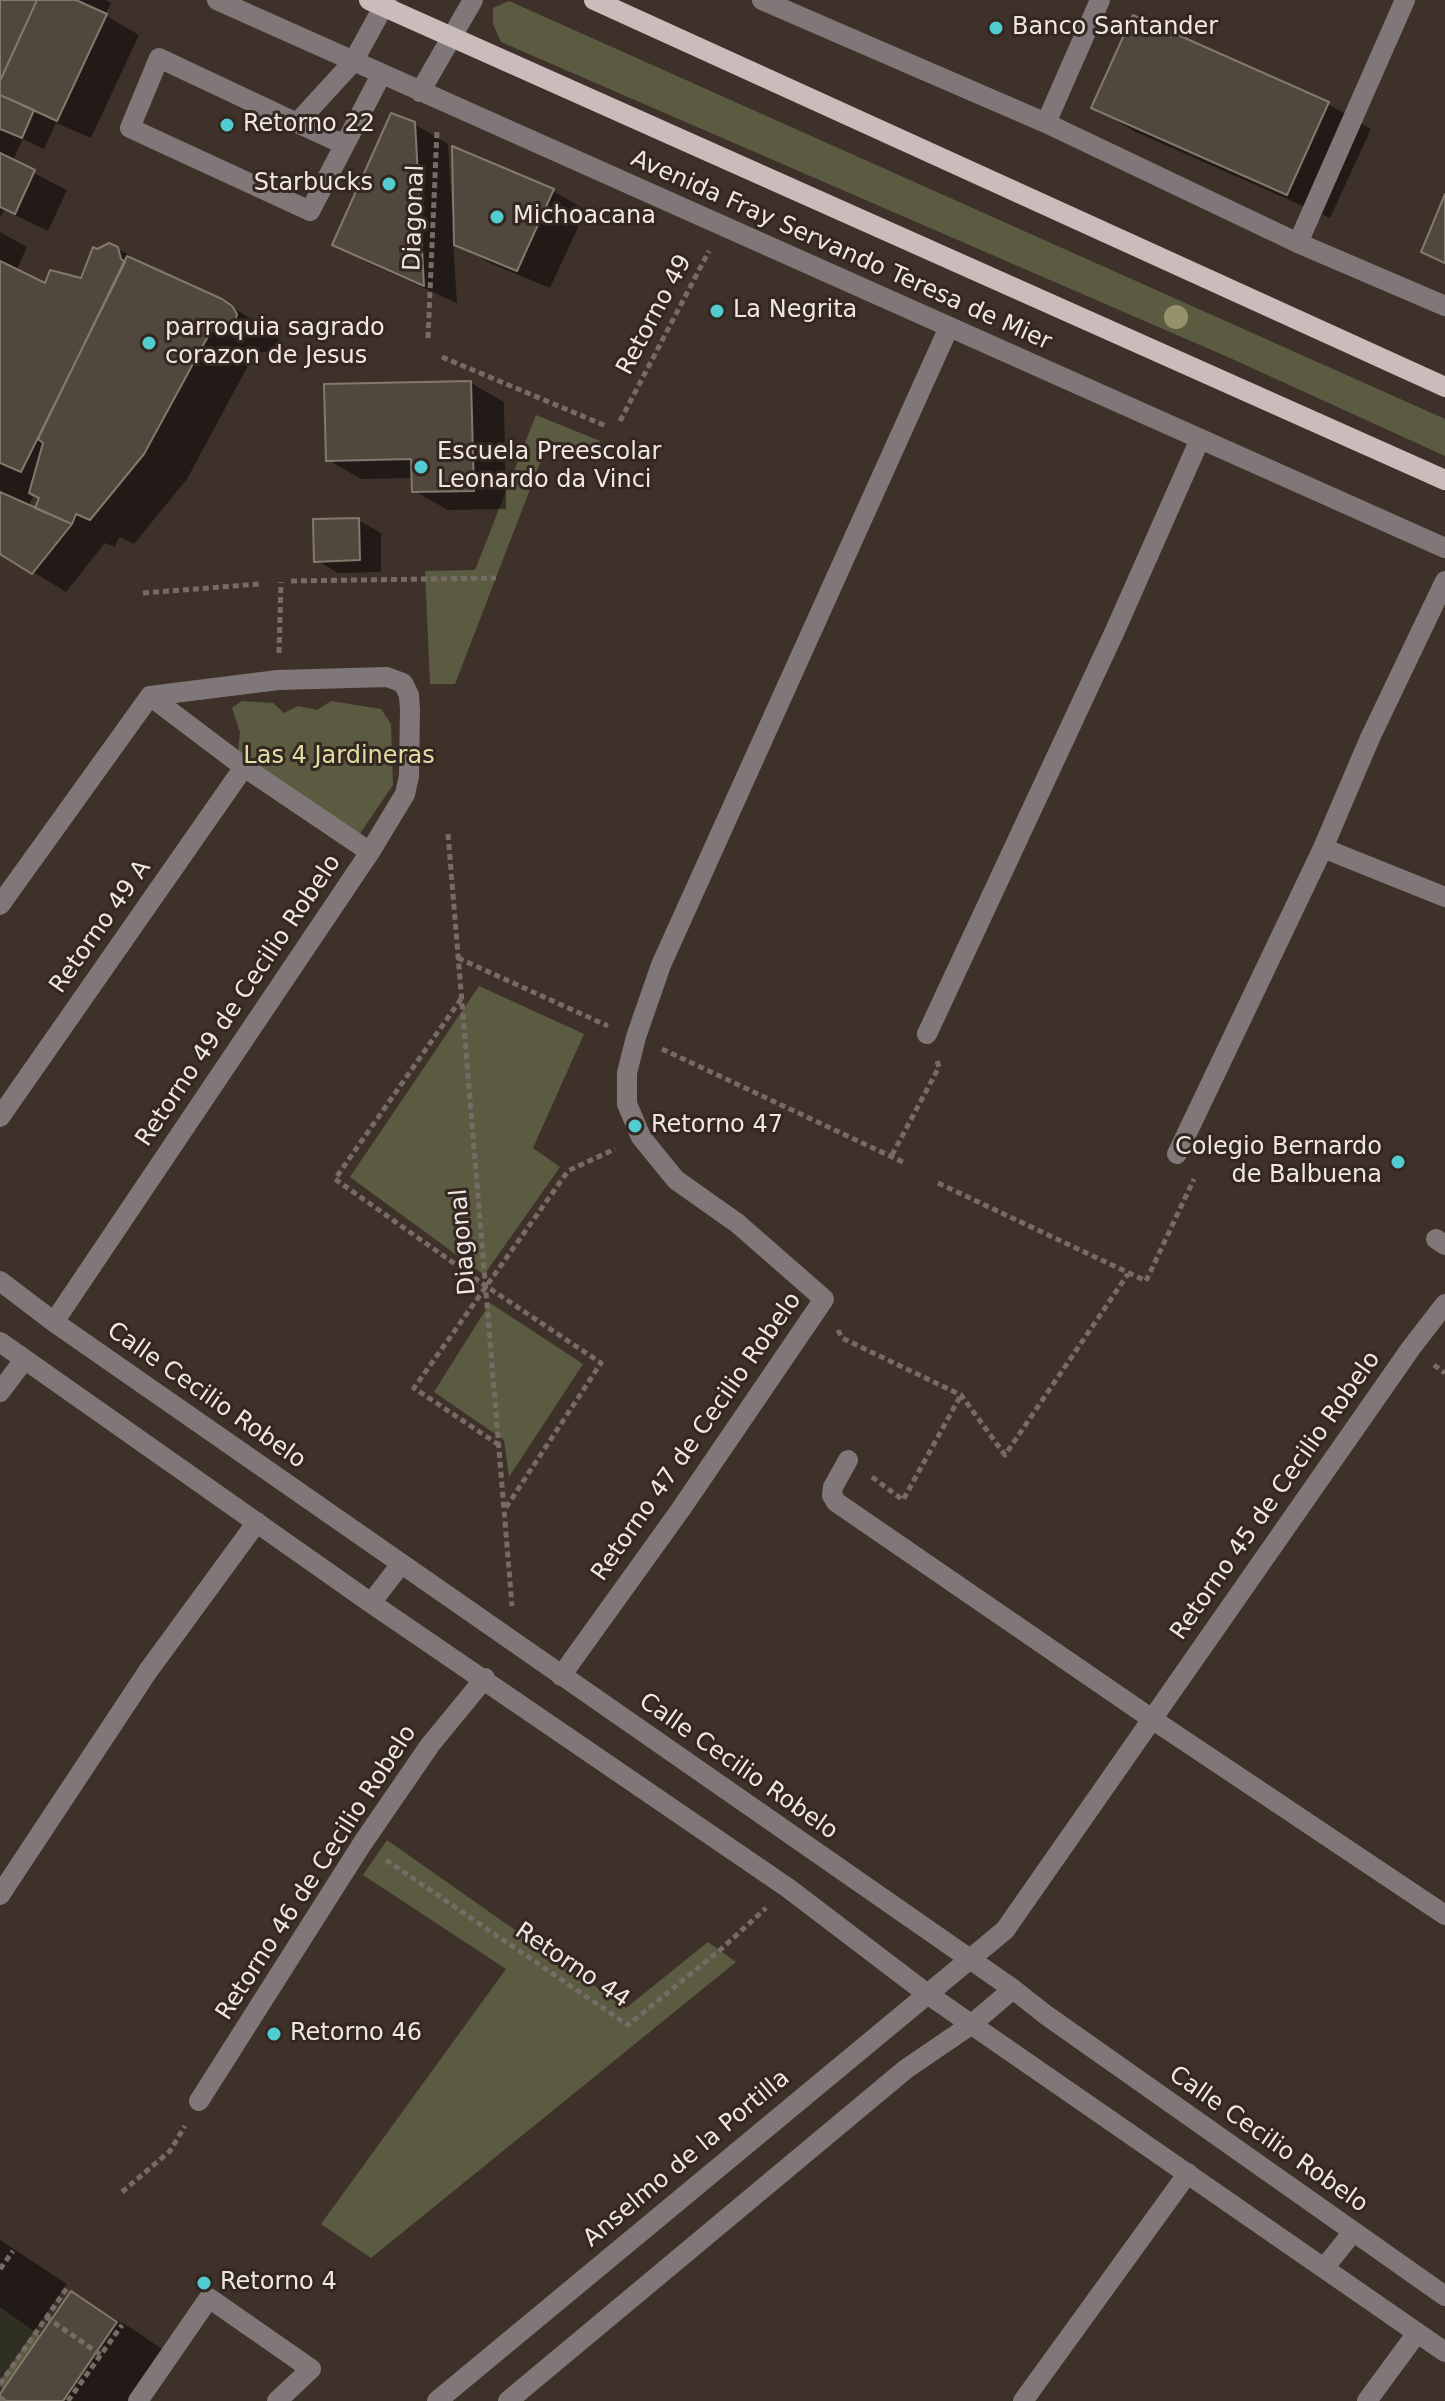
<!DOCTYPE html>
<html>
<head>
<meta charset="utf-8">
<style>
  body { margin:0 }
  canvas { display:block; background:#3e312a }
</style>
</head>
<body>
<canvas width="1445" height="2401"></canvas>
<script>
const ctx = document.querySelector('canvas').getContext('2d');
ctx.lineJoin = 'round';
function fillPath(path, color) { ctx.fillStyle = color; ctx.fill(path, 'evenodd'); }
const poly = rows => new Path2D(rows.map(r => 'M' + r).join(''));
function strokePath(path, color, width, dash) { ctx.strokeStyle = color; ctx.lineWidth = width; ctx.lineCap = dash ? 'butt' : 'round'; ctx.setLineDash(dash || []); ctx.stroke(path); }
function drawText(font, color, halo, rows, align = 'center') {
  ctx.font = font + ' "DejaVu Sans",sans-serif'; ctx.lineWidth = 6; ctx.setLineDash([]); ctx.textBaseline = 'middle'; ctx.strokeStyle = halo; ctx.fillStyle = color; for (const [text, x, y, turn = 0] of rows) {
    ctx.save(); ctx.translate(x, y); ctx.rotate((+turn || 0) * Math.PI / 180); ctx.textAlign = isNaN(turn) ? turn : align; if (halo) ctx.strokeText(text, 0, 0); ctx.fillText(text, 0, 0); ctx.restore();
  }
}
const green = poly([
  [509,1,1445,419,1445,456,1230,358,501,42,493,24,493,8],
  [536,415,600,441,594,457,549,440,455,684,430,684,425,571,475,570],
  [242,701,273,703,284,713,298,706,317,710,331,701,381,709,391,724,393,785,359,835,238,752,240,732,232,708],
  [479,986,584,1034,533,1148,560,1167,484,1275,350,1177],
  [490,1303,583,1364,509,1477,504,1440,434,1392],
  [387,1840,626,2008,708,1942,736,1962,371,2258,321,2224,506,1969,363,1875],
  [0,2307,41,2336,4,2389,0,2386]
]);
const shadow = poly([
  [0,0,105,0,111,3,105,15,139,35,91,138,56,123,44,149,23,139,12,162,67,190,48,231,4,210,0,218],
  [1328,104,1371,129,1330,218,1136,132,1093,107],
  [414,124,448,144,452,209,553,191,586,210,550,288,490,263,453,242,457,303,368,263,335,244],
  [0,232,27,247,17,269,46,285,82,280,117,248,157,272,221,301,276,333,279,340,278,347,274,351,255,353,187,479,134,544,119,537,115,547,105,543,66,592,0,552],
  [34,494,42,498,37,510,28,507],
  [471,383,504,402,506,509,448,510,414,491,414,478,361,479,328,460],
  [358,520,381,533,381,572,338,573,316,560],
  [0,2240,67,2284,0,2381],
  [72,2294,131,2328,175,2358,146,2401,0,2401]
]);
const building = poly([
  [0,0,37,0,0,81,0,0],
  [37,0,76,0,107,14,57,121,0,95,0,81,37,0],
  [1133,15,1329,102,1287,195,1091,108,1133,15],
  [0,95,34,110,22,138,0,129,0,95],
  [391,113,415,122,424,286,332,245,391,113],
  [452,146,554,189,517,271,454,245,452,146],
  [0,153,35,170,15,214,0,207,0,153],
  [1445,194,1445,263,1421,252,1445,194],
  [109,243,118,247,121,259,125,262,21,472,0,463,0,261,45,283,50,270,81,278,93,247,97,249,109,243],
  [127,256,222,299,232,306,237,314,235,322,230,327,212,329,144,454,90,520,76,514,72,524,35,508,39,498,29,493,43,443,38,439,127,256],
  [471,381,474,491,412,492,411,459,326,461,324,384,471,381],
  [0,492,72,524,32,574,0,554,0,492],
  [359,518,360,560,314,562,313,519,359,518],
  [71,2291,117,2322,63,2401,0,2401,0,2394,71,2291]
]);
const path = poly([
  [428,338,437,131],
  [442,357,606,426],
  [620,421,709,251],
  [291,581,496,578],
  [143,593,260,584],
  [279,653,281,582],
  [448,834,512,1606],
  [458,958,608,1026],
  [461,999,335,1179,486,1286,601,1363,505,1509],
  [662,1049,903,1162],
  [892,1155,939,1067,937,1061],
  [938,1183,1146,1281,1194,1179],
  [838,1330,842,1338,961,1395,1005,1455,1128,1274],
  [1434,1365,1445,1373],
  [499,1445,414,1388,568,1171,615,1149],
  [872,1477,903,1500,961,1395],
  [386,1860,628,2025,720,1950,766,1908],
  [122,2192,170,2151,185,2126],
  [0,2269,13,2251],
  [46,2317,101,2355],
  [0,2384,67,2288],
  [0,2398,5,2401],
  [68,2401,122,2325]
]);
const minor = poly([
  [217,0,1445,548],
  [762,0,1046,123,1298,243,1445,306],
  [381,75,310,211,130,128,159,58,297,123,353,62,387,0],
  [420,92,473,0],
  [297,123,343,144],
  [1046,123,1100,0],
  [1298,243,1405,0],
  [1323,848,1445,897],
  [0,905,150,696,278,680,387,677,403,683,409,695,410,710,409,776,405,794,370,852],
  [927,1034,1114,633,1200,439],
  [0,1117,244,767],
  [1177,1154,1323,848,1370,738,1445,581],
  [1436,1239,1445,1245],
  [0,1281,54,1322,1013,1989,1046,2015,1445,2296],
  [54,1322,370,852,244,767,150,696],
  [0,1342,371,1603,788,1888,926,1993,1445,2352],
  [0,1392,24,1360],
  [848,1460,833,1487,832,1495,836,1502,1152,1719,1445,1915],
  [371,1603,401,1564],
  [561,1676,681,1509,824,1299,737,1223,676,1180,641,1137,627,1104,627,1073,636,1037,661,965,949,327],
  [0,1895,148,1671,257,1522],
  [199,2101,362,1844,430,1745,485,1678],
  [1324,2268,1353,2232],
  [138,2401,209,2298,311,2369,277,2401],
  [437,2401,1005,1930,1411,1348,1445,1304],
  [508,2401,906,2069,972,2024,1013,1989],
  [1023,2401,1188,2173],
  [1367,2401,1417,2333]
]);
const major = poly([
  [369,0,1445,480],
  [594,0,1445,387]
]);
const trees = [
  [1176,317]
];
const markers = [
  [996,28,8,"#51ccd1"],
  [227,125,8,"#51ccd1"],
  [389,184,8,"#51ccd1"],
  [497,217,8,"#51ccd1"],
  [717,311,8,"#51ccd1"],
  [149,343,8,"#51ccd1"],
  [421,467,8,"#51ccd1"],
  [635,1126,8,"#51ccd1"],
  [1398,1162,8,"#51ccd1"],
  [274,2034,8,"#51ccd1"],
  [204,2283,8,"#51ccd1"]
];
const poiNames = [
  ["Banco Santander",1012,28],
  ["Retorno 22",243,125],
  ["Starbucks",373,184,"right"],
  ["Michoacana",513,217],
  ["La Negrita",733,311],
  ["parroquia sagrado",165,329],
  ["corazon de Jesus",165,357],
  ["Escuela Preescolar",437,453],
  ["Leonardo da Vinci",437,481],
  ["Retorno 47",651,1126],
  ["Colegio Bernardo",1382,1148,"right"],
  ["de Balbuena",1382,1176,"right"],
  ["Retorno 46",290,2034],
  ["Retorno 4",220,2283]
];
const streetNames = [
  ["Diagonal",415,218,-88],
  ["Avenida Fray Servando Teresa de Mier",841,251,24],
  ["Retorno 49",655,315,-62],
  ["Retorno 49 A",101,927,-55],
  ["Retorno 49 de Cecilio Robelo",239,1001,-56],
  ["Diagonal",464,1242,-95],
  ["Calle Cecilio Robelo",206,1396,35],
  ["Retorno 47 de Cecilio Robelo",697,1437,-55],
  ["Retorno 45 de Cecilio Robelo",1276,1496,-55],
  ["Calle Cecilio Robelo",738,1767,35],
  ["Retorno 46 de Cecilio Robelo",317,1873,-57],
  ["Retorno 44",572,1966,34],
  ["Calle Cecilio Robelo",1268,2140,35],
  ["Anselmo de la Portilla",687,2159,-40]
];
const parkNames = [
  ["Las 4 Jardineras",339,757]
];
fillPath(green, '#5a5b40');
fillPath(shadow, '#0007');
fillPath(building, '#50483c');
strokePath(building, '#82796c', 2);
strokePath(path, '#776b65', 5, [6, 4]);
strokePath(minor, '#807878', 20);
strokePath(major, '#cbb', 20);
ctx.fillStyle = '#97916d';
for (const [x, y] of trees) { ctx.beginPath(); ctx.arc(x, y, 12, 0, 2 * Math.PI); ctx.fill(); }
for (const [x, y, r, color] of markers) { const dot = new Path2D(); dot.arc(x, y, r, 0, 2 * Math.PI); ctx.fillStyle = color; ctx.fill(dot); strokePath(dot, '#342721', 3); }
drawText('24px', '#f0e7e3', '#342721', poiNames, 'left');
drawText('24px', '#f0e7e3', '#342721', streetNames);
drawText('24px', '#dfdfa4', '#342721', parkNames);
</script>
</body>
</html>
